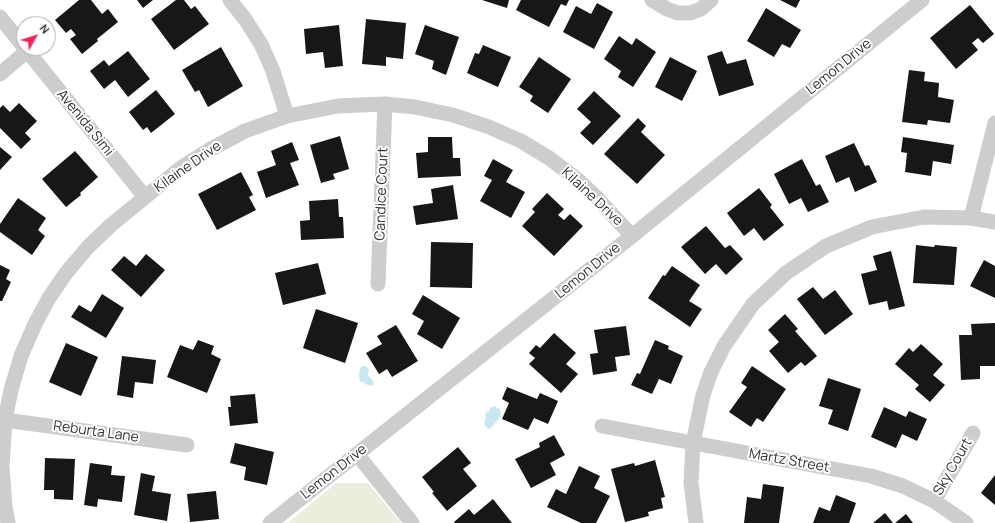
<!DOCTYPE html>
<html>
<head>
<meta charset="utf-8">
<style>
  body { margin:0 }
  #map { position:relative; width:995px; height:523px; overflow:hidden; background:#fff; font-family:Manrope,sans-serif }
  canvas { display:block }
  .north { position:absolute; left:16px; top:16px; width:40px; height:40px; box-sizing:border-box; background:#fff; border:1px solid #acacac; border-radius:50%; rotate:51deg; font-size:11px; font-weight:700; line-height:16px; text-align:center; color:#303030 }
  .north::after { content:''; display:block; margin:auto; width:14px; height:18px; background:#f52458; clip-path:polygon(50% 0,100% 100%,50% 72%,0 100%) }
</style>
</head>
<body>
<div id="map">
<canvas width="995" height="523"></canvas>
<div class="north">N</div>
</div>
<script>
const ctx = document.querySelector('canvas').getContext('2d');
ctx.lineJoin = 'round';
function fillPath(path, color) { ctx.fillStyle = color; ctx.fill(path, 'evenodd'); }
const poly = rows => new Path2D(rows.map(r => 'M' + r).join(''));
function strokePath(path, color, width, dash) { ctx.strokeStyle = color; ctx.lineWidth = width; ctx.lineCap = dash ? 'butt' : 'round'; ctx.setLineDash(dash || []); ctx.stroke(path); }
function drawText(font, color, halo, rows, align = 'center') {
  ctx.font = font + ' Manrope,sans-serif'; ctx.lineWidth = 4; ctx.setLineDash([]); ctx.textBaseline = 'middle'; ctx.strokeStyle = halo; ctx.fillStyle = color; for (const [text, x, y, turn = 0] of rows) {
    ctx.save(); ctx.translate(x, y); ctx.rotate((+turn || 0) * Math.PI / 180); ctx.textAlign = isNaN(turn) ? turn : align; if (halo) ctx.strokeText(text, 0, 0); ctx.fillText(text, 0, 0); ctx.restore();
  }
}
const green = poly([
  [336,483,368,483,401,523,288,523]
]);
const water = poly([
  [363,366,366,366,369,369,368,375,374,382,372,386,365,384,364,382,360,382,359,375,360,368],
  [494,406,500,409,501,416,491,428,488,429,484,424,486,417,485,415,487,411,489,412,490,408]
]);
const building = poly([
  [79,0,91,0,102,14,108,9,118,22,97,39,98,41,82,54,70,39,76,35,71,29,66,33,55,20],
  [137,0,153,0,143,8],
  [176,0,184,0,191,9,195,6,209,24,174,50,151,19],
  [482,0,509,0,507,8],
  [521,0,569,0,566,6,561,4,549,27,516,10],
  [780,0,800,0,796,8],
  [597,3,613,12,594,49,563,32,576,6,591,14],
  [970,5,994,34,983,43,978,38,972,43,978,50,956,69,930,38],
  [766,8,801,30,790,48,782,44,774,57,747,41],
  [366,19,406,23,403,59,386,57,386,66,362,64],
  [339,25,343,66,325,68,323,52,306,54,304,29],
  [425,25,459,37,446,75,432,69,434,61,415,54],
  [619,36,632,45,636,38,656,52,633,87,618,77,621,71,604,59],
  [483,45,511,57,498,87,467,73,475,53,479,54],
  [221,47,243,86,208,107,199,90,195,92,182,70],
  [128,51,150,79,128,97,115,80,104,89,90,71,104,60,109,66],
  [722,51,727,64,746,59,754,85,719,96,707,56],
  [539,57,571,79,548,113,530,101,533,96,519,87],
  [670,57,697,71,682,101,655,87],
  [909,70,925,72,924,81,939,83,938,97,954,100,950,123,928,120,927,125,902,122],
  [156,90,175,114,151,133,147,127,143,130,129,112],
  [594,91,621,116,593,145,580,133,591,122,577,109],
  [19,103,37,121,25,133,31,139,21,149,0,128,0,108,3,105,10,112],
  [638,118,646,126,641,132,665,155,637,184,604,154],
  [340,136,349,169,333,174,335,179,321,183,310,145],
  [428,137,452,137,453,158,460,158,461,176,418,178,416,153,428,152],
  [903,137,954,145,951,164,933,161,931,176,905,172,907,153,901,152],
  [292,142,299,160,290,163,299,185,266,198,257,172,276,165,271,151],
  [854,143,865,166,869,165,877,182,855,192,849,177,836,183,825,156],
  [0,147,12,157,0,170],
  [75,151,98,177,80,193,81,195,66,207,42,179],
  [493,159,513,170,506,182,525,192,511,218,480,201,492,180,484,176],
  [802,159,816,186,820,184,829,202,808,212,801,198,789,204,774,174],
  [241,172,253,195,249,197,256,210,217,230,198,194],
  [453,185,458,219,416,225,413,206,433,203,431,189],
  [759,188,772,205,770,207,784,225,764,241,754,228,744,236,727,213],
  [547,193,564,209,558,215,564,220,570,214,583,226,554,256,522,226,535,212,532,209],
  [18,198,46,218,38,230,45,236,32,255,0,232,0,224],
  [338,199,339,217,343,217,344,238,301,240,300,221,310,220,309,201],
  [706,226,725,248,730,245,743,259,726,275,716,264,705,274,681,247],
  [431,242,473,243,472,288,430,287],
  [916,245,934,247,935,245,957,247,954,285,913,283],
  [891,251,905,306,889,310,887,301,869,305,861,274,877,270,873,256],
  [146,254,165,270,141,297,111,270,124,256,136,266],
  [984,260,995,266,995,298,970,286],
  [318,263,326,294,283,305,275,273],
  [0,265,10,270,6,279,11,282,2,301,0,301],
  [672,266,700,285,689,301,702,309,690,327,648,298,663,275,665,276],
  [813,287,823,299,835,290,853,314,825,335,797,299],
  [102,294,124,308,106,338,71,317,79,305,91,312],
  [423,295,460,318,442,349,417,334,424,321,412,314],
  [316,309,358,323,345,363,303,348],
  [785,314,798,329,795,331,817,356,805,366,801,362,788,373,769,351,779,342,768,330],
  [995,323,995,366,980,366,980,379,961,380,959,335,972,335,971,324],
  [396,325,418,361,392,377,387,369,379,374,366,353,382,344,377,336],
  [626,326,630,355,615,357,617,371,593,375,590,354,598,353,594,330],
  [554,333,576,353,566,364,578,374,561,393,529,364,535,358,529,353,536,345,540,348],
  [198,340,214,346,211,354,221,359,207,393,167,377,180,345,193,350],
  [655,340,669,346,668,349,683,356,671,384,659,379,652,394,631,385,637,373,640,374],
  [66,343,98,357,81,396,49,382],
  [921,344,943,364,933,375,945,385,930,402,915,389,919,385,895,364,909,348,913,352],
  [122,356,156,360,153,384,135,382,133,398,117,395],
  [752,366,786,389,763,422,757,418,751,427,729,412,747,387,741,383],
  [828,378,861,389,848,431,828,424,833,410,819,406],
  [507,387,537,399,540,393,558,401,548,424,534,418,528,430,502,419,509,403,502,399],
  [255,394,258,423,230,426,228,407,231,407,230,396],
  [884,407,906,417,909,411,927,419,917,441,902,434,896,448,871,437],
  [554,435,565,455,550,463,556,475,531,488,515,459,540,447,539,443],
  [235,443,274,452,267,485,244,480,246,467,230,463],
  [458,447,471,463,463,469,477,486,447,511,432,493,434,492,422,477],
  [45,458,75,459,73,500,54,499,54,490,44,490],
  [655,460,665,497,661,498,663,508,648,512,649,516,625,522,611,469,634,463,635,466],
  [90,463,112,466,111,475,125,476,122,502,98,499,97,507,84,505],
  [579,466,600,476,594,488,610,496,596,523,581,523,547,507,556,489,566,494],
  [141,473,155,476,152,491,171,494,167,521,134,515],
  [995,475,995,505,981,493],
  [763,484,784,487,779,523,744,523,747,497,761,499],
  [216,491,219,519,190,522,187,494],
  [836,495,856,503,849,523,813,523,819,507,830,511],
  [493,499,512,523,455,523,454,522,469,509,474,515],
  [885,513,893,523,873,523],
  [906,514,913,523,895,523]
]);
const minor = poly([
  [230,0,245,19,261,44,273,71,287,116],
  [652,0,667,9,678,13,690,13,701,9,711,0],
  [0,17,24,47],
  [25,48,145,197],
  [0,74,27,51],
  [971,218,995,123],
  [378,284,385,104],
  [5,420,187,445],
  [602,426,871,476,903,486,934,501,966,523],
  [357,454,412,523],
  [934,501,973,433],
  [8,523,5,507,2,466,5,420,11,390,21,356,35,324,49,298,66,273,88,247,111,225,182,167,209,150,245,131,287,116,338,106,385,104,415,107,453,115,489,127,521,141,549,158,578,180,598,199,632,236],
  [270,523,632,236,922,0],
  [696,523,691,483,693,443,703,395,711,372,724,346,753,304,786,273,826,246,872,227,924,217,971,218,995,222]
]);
const streetNames = [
  ["Lemon Drive",839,67,-39],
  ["Avenida Simi",85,123,51],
  ["Kilaine Drive",188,167,-35],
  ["Candice Court",382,194,-88],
  ["Kilaine Drive",592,197,43],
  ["Lemon Drive",588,271,-39],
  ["Reburta Lane",96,432,8],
  ["Martz Street",789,461,10],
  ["Sky Court",953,467,-60],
  ["Lemon Drive",334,472,-38]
];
fillPath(green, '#eaeedd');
fillPath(water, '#c8e7f0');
fillPath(building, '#171717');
strokePath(minor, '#cdcdcd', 15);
drawText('14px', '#303030', '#fff', streetNames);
</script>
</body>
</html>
